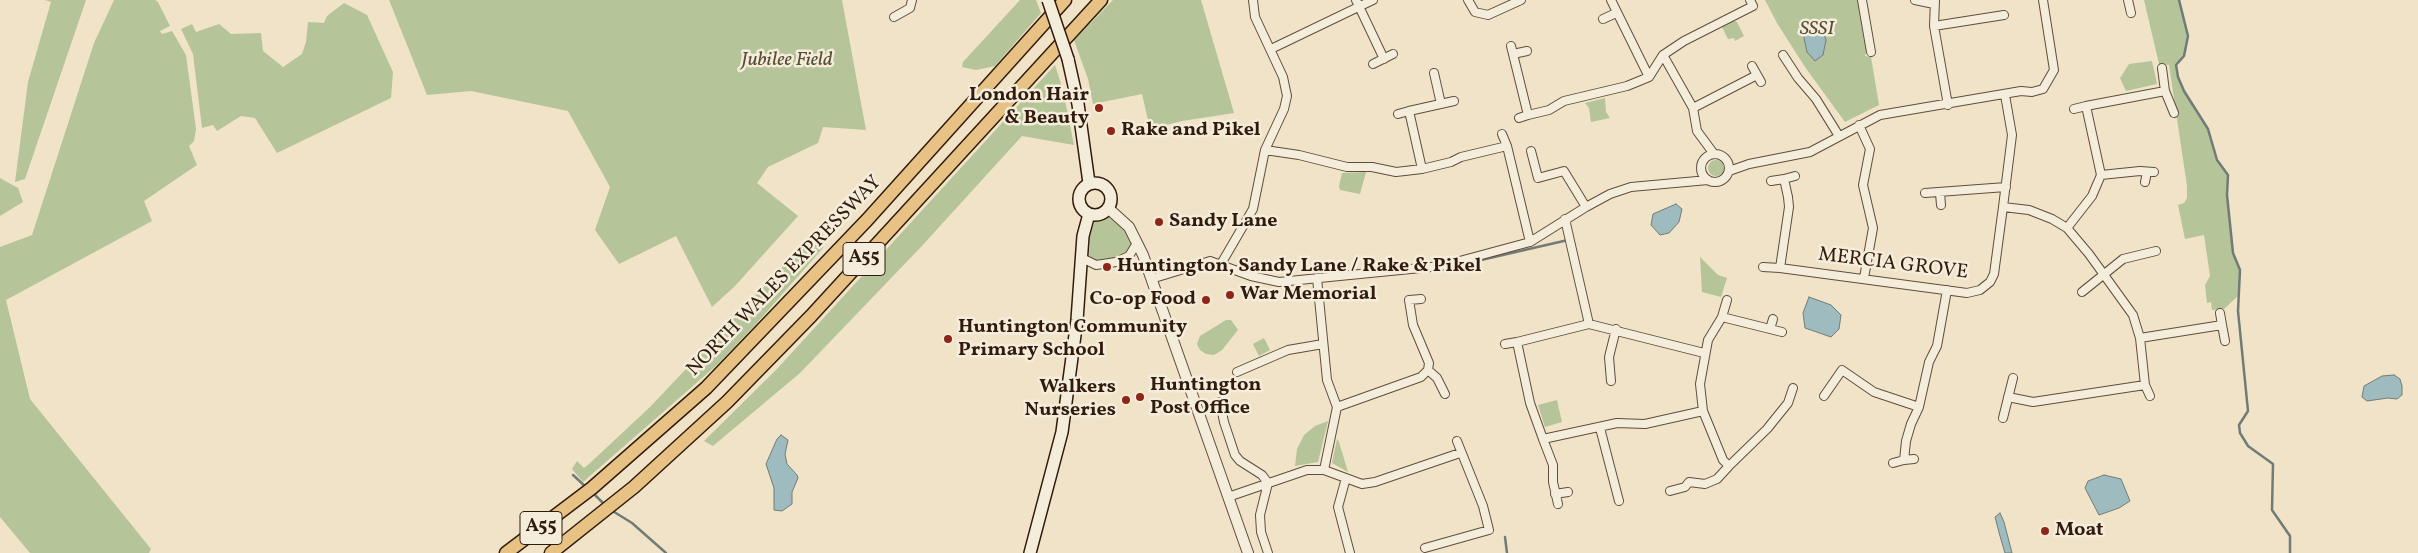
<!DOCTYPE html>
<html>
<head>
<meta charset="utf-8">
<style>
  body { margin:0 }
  canvas { display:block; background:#f0e3c7 }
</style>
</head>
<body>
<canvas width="2418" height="553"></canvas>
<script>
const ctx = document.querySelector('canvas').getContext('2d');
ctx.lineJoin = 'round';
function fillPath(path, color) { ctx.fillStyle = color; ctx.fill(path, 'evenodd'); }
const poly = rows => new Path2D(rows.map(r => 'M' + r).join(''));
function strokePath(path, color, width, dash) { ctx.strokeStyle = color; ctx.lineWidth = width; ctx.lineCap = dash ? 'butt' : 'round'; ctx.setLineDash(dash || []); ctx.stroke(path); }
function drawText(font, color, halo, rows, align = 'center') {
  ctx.font = font + ' Vollkorn,serif'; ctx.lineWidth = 5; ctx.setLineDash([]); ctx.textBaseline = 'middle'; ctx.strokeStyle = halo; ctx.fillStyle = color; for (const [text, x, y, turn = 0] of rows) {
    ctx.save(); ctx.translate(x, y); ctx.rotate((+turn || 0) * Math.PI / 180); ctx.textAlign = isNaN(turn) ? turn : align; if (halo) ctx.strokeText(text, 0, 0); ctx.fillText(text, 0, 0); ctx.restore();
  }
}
const green = poly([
  [45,0,86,0,25,179,15,182,28,82,51,2],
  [114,0,155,0,158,2,170,26,160,31,162,34,172,31,186,55,196,129,194,141,189,146,197,165,144,201,152,221,6,300,30,399,151,549,149,553,30,553,0,517,0,247,32,235,94,43],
  [389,0,842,0,866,130,823,127,818,143,768,167,757,183,798,216,735,286,712,307,676,236,619,264,595,230,610,187,568,111,471,91,427,95],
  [1020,0,1036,0,1041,13,995,66,976,70,962,67,963,62],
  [1113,0,1201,0,1234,113,1182,121,1150,129,1142,94,1093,104,1088,79,1074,40],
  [1765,0,1858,0,1867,49,1865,56,1871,57,1879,105,1845,122,1805,67,1777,23],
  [2144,0,2179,0,2188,36,2184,56,2176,65,2178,77,2184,91,2208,129,2217,160,2228,175,2227,195,2233,253,2240,270,2239,295,2224,309,2212,310,2211,302,2207,303,2205,285,2210,276,2204,235,2185,239,2178,205,2184,203,2187,198,2187,186,2169,65,2159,64],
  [344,3,367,15,393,72,391,98,277,153,255,118,241,116,217,131,213,125,202,128,193,54,181,29,192,24,196,32,219,24,231,34,261,33,263,51,283,67,302,54,306,42,308,22,324,23,327,16],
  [1734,21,1737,22,1744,36,1735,41,1734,38,1728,39,1722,27],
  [2152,61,2157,84,2126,91,2120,78,2129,64],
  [1055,65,1063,90,1074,145,1022,136,920,248,800,373,713,446,704,441,776,370],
  [1605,98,1606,112,1610,118,1591,122,1589,108,1585,103],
  '1708 168a8 8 0 1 1 16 0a8 8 0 1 1-16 0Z',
  [1366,172,1360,194,1340,190,1339,186,1342,173],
  [0,178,18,188,23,202,0,216],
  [1106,216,1113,219,1126,231,1131,239,1131,246,1123,257,1097,262,1091,259,1089,255,1090,236,1095,221],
  [820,227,824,237,823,248,756,324,717,365,583,482,572,469,577,461,584,468,589,464,650,407],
  [1700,257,1718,275,1727,278,1721,297,1702,292],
  [1226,320,1231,320,1238,330,1222,350,1214,355,1206,354,1200,350,1197,344,1200,336],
  [1264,338,1270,350,1259,356,1253,344],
  [1557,400,1562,422,1545,427,1538,405],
  [1328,421,1318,462,1295,466,1297,449,1304,435,1315,426],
  [1337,439,1339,442,1348,472,1332,463]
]);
const water = poly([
  [1818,27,1822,30,1826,40,1823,55,1815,61,1807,52,1804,38,1805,32,1818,27],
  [1676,204,1682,209,1679,222,1669,233,1660,235,1651,225,1653,214,1676,204],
  [1809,297,1831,305,1841,315,1839,329,1831,337,1805,328,1803,313,1809,297],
  [2394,375,2400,379,2402,386,2402,395,2397,399,2388,398,2367,401,2362,397,2364,386,2382,376,2394,375],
  [781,435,788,440,785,454,787,464,797,475,798,478,792,492,792,504,782,511,774,510,774,488,766,464,777,439,781,435],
  [2104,475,2121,479,2130,501,2119,508,2099,515,2085,488,2088,481,2104,475],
  [2000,513,2004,522,2012,553,2005,553,2000,536,1995,517,2000,513]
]);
const stream = poly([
  [2179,0,2188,36,2184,56,2176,65,2178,77,2184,91,2208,129,2217,160,2228,175,2227,195,2233,253,2240,270,2238,311,2248,411,2239,425,2240,433,2248,446,2273,464,2272,510,2290,536,2290,553],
  [1442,269,1568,240],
  [573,475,587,488],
  [593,493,605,505],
  [611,510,632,523,666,553],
  [1505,537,1507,553]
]);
const minor = poly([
  [1356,0,1384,59],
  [1468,0,1475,12,1488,15,1521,0],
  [1611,0,1649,77],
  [1862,0,1871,52],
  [1915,0,1934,4],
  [1935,0,1934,26,1948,105],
  [2128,0,2131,13],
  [894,17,910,8,912,0],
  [1603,19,1616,13],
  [1934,26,2004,15],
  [1511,46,1528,115,1519,118],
  [1271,49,1373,0],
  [1513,54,1527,51],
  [1663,55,1693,108,1697,131,1714,154],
  [1783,55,1798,78,1816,99,1839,136],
  [1373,64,1393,54],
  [1752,66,1761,82],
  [1434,73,1441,104],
  [2165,91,2174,113],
  [1693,108,1757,75],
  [2074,109,2086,106],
  [1398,114,1409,111],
  [1528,115,1549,110,1564,101,1627,86,1649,77,1663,55,1684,41,1753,6,1750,0],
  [1859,125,1870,149,1863,185,1873,228,1864,278],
  [1502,134,1507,146],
  [1265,150,1299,155,1347,167,1372,167,1396,172,1422,169,1451,162,1461,157,1507,146,1530,242],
  [1531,151,1538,178,1564,171,1586,207],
  '1701 168a14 14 0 1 1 28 0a14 14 0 1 1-28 0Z',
  [1422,169,1409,111,1454,101],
  [1729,171,1749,164,1810,152,1880,115,2021,91,2032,92,2043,89,2054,70,2043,0],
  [2101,175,2140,171,2154,172],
  [1784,179,1795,176],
  [1771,181,1784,179,1788,197,1789,207,1780,268,1967,293,1980,290,1990,282,1994,274,2003,207,2012,135,2005,95],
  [2145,182,2147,172],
  [1925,193,2006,187],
  [1940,193,1941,205],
  [2003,207,2029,210,2052,219,2067,228,2089,254,2133,315,2140,338,2145,385,2033,402,2008,397],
  [1565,219,1589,324],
  [2067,228,2092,196,2101,175,2086,106,2165,91,2162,68],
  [1082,258,1096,265,1116,262,1129,256,1137,243],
  [1221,264,1253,209,1265,150,1284,109,1287,96,1283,77,1255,17,1253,0],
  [1763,267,1780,268],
  [1317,278,1327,380,1337,407,1324,470],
  [1151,279,1210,261,1251,276,1279,282,1441,266,1530,242,1586,207,1610,194,1631,187,1708,180],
  [2082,292,2123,259,2156,251],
  [1421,299,1409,300,1413,325,1429,363,1428,370,1437,378,1445,394],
  [1727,300,1722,317,1708,340,1700,384,1703,411,1723,460,1729,466,1767,429,1788,403,1793,388],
  [2220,313,2222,325],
  [1722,317,1782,332],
  [1770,329,1773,319],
  [2140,338,2222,325,2225,341],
  [1505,344,1517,342],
  [1237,372,1288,350,1323,344],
  [1611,381,1609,357,1616,329],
  [2145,385,2150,396],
  [1824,396,1842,370,1874,392,1919,407],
  [1220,402,1224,422,1235,455,1240,461,1262,475,1268,483,1260,515,1261,532,1268,553],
  [1337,407,1421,377,1428,370],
  [1703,411,1645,424,1617,423,1543,439,1530,403,1517,342,1589,324,1704,353],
  [2003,418,2013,378],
  [1600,428,1619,501],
  [1543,439,1553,465,1553,482,1558,504],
  [1904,460,1914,459],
  [1893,463,1904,460,1906,441,1911,424,1919,407,1929,362,1937,346,1947,290],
  [1346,478,1338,507,1350,553],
  [1670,491,1685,487,1689,482,1705,484,1717,479,1729,466],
  [1555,494,1568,492],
  [1228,497,1307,470,1324,470,1362,484,1375,482,1460,453],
  [1425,548,1489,530,1483,506,1457,441]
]);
const tertiary = poly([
  [1108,208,1129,227,1143,255,1248,553]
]);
const secondary = poly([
  [1068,59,1078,104,1089,183],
  '1079 199a16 16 0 1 1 32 0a16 16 0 1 1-32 0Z',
  [1030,553,1062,432,1077,320,1083,236,1089,214]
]);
const trunk = poly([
  [506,553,592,488,706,388,867,220,1065,0],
  [551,553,634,487,727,402,811,316,1101,0]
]);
const secondaryBridge = poly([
  [1048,0,1068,59]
]);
const markers = [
  [1099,108,5,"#8f2418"],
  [1111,131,5,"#8f2418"],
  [1159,222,5,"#8f2418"],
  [1107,267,5,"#8f2418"],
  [1230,295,5,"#8f2418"],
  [1206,300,5,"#8f2418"],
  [948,339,5,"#8f2418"],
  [1140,397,5,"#8f2418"],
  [1126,400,5,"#8f2418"],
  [2045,531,5,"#8f2418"]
];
const shields = [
  [864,259,42],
  [541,528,42]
];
const shieldNames = [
  ["A55",864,259],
  ["A55",541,528]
];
const parkNames = [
  ["SSSI",1817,30],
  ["Jubilee Field",787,61]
];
const poiNames = [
  ["London Hair",1089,96,"right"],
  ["& Beauty",1089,119,"right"],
  ["Rake and Pikel",1121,131],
  ["Sandy Lane",1169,222],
  ["Huntington, Sandy Lane / Rake & Pikel",1117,267],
  ["War Memorial",1240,295],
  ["Co-op Food",1196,300,"right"],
  ["Huntington Community",958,328],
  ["Primary School",958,351],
  ["Huntington",1150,386],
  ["Post Office",1150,409],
  ["Walkers",1116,388,"right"],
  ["Nurseries",1116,411,"right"],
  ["Moat",2055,531]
];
const streetNames = [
  ["MERCIA GROVE",1893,265,7],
  ["NORTH WALES EXPRESSWAY",785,277,-46]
];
fillPath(green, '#b5c599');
fillPath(water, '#9ebcbf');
strokePath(water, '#727c77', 1);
strokePath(stream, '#727c77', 2.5);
strokePath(minor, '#604d3b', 10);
strokePath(tertiary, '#604d3b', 12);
strokePath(secondary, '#301b0c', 14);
strokePath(trunk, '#301b0c', 15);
strokePath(minor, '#f5eddb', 8);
strokePath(tertiary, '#f5eddb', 10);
strokePath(secondary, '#f5eddb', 11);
strokePath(trunk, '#e8c284', 12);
strokePath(secondaryBridge, '#301b0c', 14, []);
strokePath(secondaryBridge, '#f5eddb', 11);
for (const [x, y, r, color] of markers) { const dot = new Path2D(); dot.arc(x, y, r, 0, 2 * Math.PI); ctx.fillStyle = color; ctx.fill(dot); strokePath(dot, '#f5eddb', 2); }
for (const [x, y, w] of shields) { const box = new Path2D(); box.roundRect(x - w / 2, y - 16.5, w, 33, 4); ctx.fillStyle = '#f5eddb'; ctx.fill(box); strokePath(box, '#301b0c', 1); }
drawText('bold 19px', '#301b0c', null, shieldNames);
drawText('italic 20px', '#584e36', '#f5eddb', parkNames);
drawText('bold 20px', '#301b0c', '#f5eddb', poiNames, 'left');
drawText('20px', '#301b0c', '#f5eddb', streetNames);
</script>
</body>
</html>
